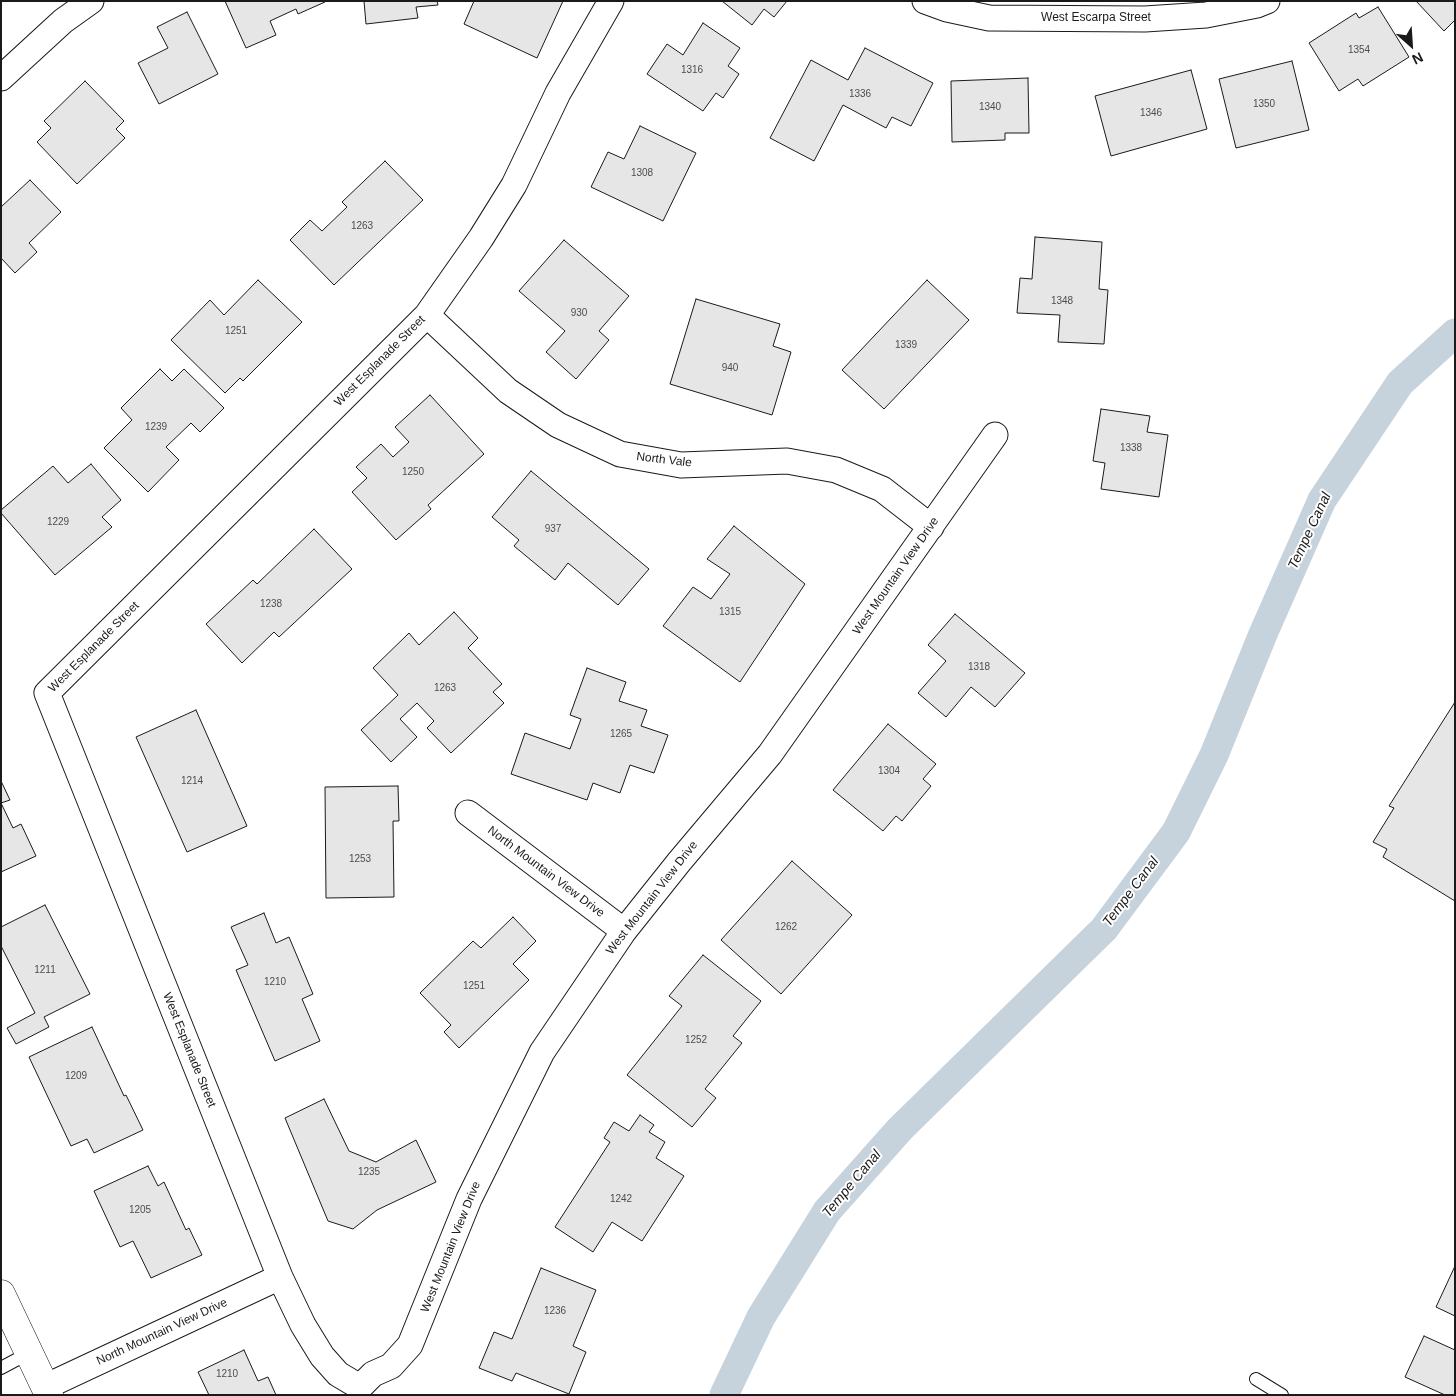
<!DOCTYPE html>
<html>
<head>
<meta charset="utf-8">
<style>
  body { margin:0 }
  #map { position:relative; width:1456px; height:1396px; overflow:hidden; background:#fff; font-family:Arial,sans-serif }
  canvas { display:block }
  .frame { position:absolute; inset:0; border:2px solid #1a1a1a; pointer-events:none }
  .north { position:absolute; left:1386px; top:20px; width:50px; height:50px; -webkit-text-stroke:4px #fff; paint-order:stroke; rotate:154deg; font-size:14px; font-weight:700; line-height:20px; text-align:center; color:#1a1a1a }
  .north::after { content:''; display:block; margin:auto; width:18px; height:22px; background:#1a1a1a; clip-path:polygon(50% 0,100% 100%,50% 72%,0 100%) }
</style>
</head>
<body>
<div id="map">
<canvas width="1456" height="1396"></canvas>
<div class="frame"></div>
<div class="north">N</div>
</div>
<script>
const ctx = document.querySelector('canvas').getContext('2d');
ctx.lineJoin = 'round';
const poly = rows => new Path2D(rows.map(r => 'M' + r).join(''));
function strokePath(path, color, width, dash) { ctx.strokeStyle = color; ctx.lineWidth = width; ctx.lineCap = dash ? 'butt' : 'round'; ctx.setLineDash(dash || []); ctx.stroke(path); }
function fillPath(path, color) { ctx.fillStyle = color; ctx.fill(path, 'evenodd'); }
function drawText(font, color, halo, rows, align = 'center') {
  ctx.font = font + ' Arial,sans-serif'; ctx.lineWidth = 4; ctx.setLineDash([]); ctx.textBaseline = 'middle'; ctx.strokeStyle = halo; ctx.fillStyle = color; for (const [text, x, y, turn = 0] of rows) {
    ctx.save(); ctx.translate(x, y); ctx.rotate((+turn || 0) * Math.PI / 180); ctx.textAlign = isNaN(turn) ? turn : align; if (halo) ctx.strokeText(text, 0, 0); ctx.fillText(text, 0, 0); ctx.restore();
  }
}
const canal = poly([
  [724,1395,761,1317,827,1211,900,1129,1104,929,1176,832,1214,755,1263,634,1322,500,1400,383,1455,333]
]);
const building = poly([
  [225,1,325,1,325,2,298,14,296,9,270,21,276,35,246,48,225,1],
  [364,1,437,1,438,5,416,7,418,18,366,24,364,1],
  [474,1,563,1,537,58,464,24,474,1],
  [722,1,787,1,774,17,764,9,752,25,722,1],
  [1416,1,1455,1,1455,20,1444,31,1416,1],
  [1378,7,1409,57,1363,86,1358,79,1339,91,1309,43,1356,13,1359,18,1378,7],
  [187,12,218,74,159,104,138,63,168,48,157,27,187,12],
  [703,23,740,48,728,66,739,74,723,98,716,93,703,111,647,74,667,44,683,55,703,23],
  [865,48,933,83,911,126,892,117,886,128,843,105,814,161,770,138,811,60,848,80,865,48],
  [1292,61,1309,130,1236,148,1219,79,1292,61],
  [1191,70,1207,129,1111,156,1095,96,1191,70],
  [1028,78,1029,133,1005,133,1005,140,952,142,951,81,1028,78],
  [85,81,124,121,116,129,125,138,77,184,37,142,51,128,44,121,85,81],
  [640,126,696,153,663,221,591,187,608,152,624,159,640,126],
  [385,161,423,200,334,285,290,240,310,220,322,231,347,207,342,202,385,161],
  [30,180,61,212,29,243,37,252,15,273,1,258,1,207,30,180],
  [1035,237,1102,242,1099,289,1108,290,1104,344,1058,342,1060,315,1017,313,1020,278,1032,279,1035,237],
  [564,240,629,296,599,331,609,340,576,379,546,352,565,331,519,291,564,240],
  [258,280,302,322,243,381,240,378,225,393,171,340,210,300,224,315,258,280],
  [927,280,969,320,884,409,842,370,927,280],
  [696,299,780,324,773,346,791,352,772,415,670,384,696,299],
  [160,369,172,381,184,369,224,408,200,432,191,423,166,447,179,460,148,492,104,448,132,420,121,408,160,369],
  [430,395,484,454,428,505,431,509,396,540,352,492,367,478,356,467,381,444,393,457,409,442,395,427,430,395],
  [1101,409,1150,416,1147,432,1168,435,1159,497,1101,489,1105,463,1093,461,1101,409],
  [91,464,121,500,102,517,112,527,55,575,1,513,1,510,53,466,68,483,91,464],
  [531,471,649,569,618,605,568,563,555,580,514,546,519,540,492,517,531,471],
  [734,526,805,584,740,682,663,626,693,587,711,599,730,574,707,559,734,526],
  [314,529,352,569,279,637,274,632,242,663,206,624,253,580,257,584,314,529],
  [454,612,478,638,468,648,502,684,493,692,504,703,451,753,427,728,434,721,417,703,400,719,417,737,391,762,361,730,398,695,373,668,409,633,419,645,454,612],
  [955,614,1025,673,995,707,971,687,946,717,918,693,946,661,928,645,955,614],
  [587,668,626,682,619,701,647,710,641,726,668,735,654,773,630,765,620,793,593,783,587,800,511,774,525,733,570,749,581,719,570,715,587,668],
  [1455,702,1455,901,1383,857,1387,849,1373,842,1394,808,1389,806,1455,702],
  [196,710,247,826,187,852,136,737,196,710],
  [888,724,936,764,923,779,931,786,902,821,896,816,883,831,833,790,888,724],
  [1,781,10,800,1,803,13,828,21,824,36,856,1,872,1,781],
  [398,786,399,821,393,821,394,897,326,898,325,787,398,786],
  [792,861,852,915,781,994,721,940,792,861],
  [45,905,90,994,44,1017,49,1027,16,1044,7,1028,35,1013,1,946,1,927,45,905],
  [264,913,276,943,289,937,313,994,302,999,320,1041,275,1061,236,970,248,965,231,927,264,913],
  [513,917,536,941,513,964,529,980,459,1048,444,1032,451,1025,420,993,473,941,481,948,513,917],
  [703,955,761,1001,733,1036,742,1043,705,1089,716,1098,692,1127,627,1075,682,1006,669,996,703,955],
  [92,1027,124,1096,126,1095,143,1130,94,1153,87,1139,71,1146,29,1057,92,1027],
  [324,1099,349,1151,376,1162,416,1140,436,1182,377,1210,353,1229,328,1221,285,1118,324,1099],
  [640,1115,654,1125,649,1132,665,1142,656,1158,684,1176,642,1241,612,1222,593,1252,555,1227,610,1142,604,1138,614,1122,629,1131,640,1115],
  [148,1166,158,1186,164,1182,186,1230,189,1228,202,1255,151,1278,133,1241,120,1247,94,1191,148,1166],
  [1455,1266,1455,1316,1436,1307,1455,1266],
  [541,1268,596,1290,573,1346,586,1352,569,1394,516,1373,512,1381,479,1368,494,1332,512,1339,541,1268],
  [1424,1336,1455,1350,1455,1395,1445,1395,1405,1377,1424,1336],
  [244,1350,258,1381,268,1377,276,1395,209,1395,198,1372,244,1350]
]);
const lane = poly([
  [1,1368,29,1353],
  [1256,1379,1282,1395]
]);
const street = poly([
  [611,1,558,93,514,185,481,238,427,315,47,693,280,1277,303,1325,322,1356,338,1374,360,1387,373,1374,391,1366,410,1345,469,1199,542,1052,624,931,679,862,770,754,995,435],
  [925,1,947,9,989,18,1145,19,1206,15,1257,5,1267,1],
  [1,78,63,21,91,1],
  [427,315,508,391,558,425,620,454,681,465,787,461,836,470,882,489,931,527],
  [468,813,624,931],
  [45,1387,280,1277]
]);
const secondary = poly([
  [1,1294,49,1395]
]);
const numberNames = [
  ["1354",1359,50],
  ["1316",692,70],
  ["1336",860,94],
  ["1350",1264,104],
  ["1340",990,107],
  ["1346",1151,113],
  ["1308",642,173],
  ["1263",362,226],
  ["1348",1062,301],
  ["930",579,313],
  ["1251",236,331],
  ["1339",906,345],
  ["940",730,368],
  ["1239",156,427],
  ["1338",1131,448],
  ["1250",413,472],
  ["1229",58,522],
  ["937",553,529],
  ["1238",271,604],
  ["1315",730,612],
  ["1318",979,667],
  ["1263",445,688],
  ["1265",621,734],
  ["1304",889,771],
  ["1214",192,781],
  ["1253",360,859],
  ["1262",786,927],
  ["1211",45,970],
  ["1210",275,982],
  ["1251",474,986],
  ["1252",696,1040],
  ["1209",76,1076],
  ["1235",369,1172],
  ["1242",621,1199],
  ["1205",140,1210],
  ["1236",555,1311],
  ["1210",227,1374]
];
const streetNames = [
  ["West Escarpa Street",1096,18],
  ["West Esplanade Street",380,361,-45],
  ["North Vale",664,460,7],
  ["West Mountain View Drive",896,576,-55],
  ["West Esplanade Street",94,647,-45],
  ["North Mountain View Drive",546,872,37],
  ["West Mountain View Drive",652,898,-52],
  ["West Esplanade Street",189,1050,68],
  ["West Mountain View Drive",451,1247,-68],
  ["North Mountain View Drive",162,1332,-25]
];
const waterNames = [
  ["Tempe Canal",1310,531,-65],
  ["Tempe Canal",1131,892,-53],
  ["Tempe Canal",852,1184,-50]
];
strokePath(canal, '#c6d2dc', 29);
fillPath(building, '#e6e6e6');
strokePath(building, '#1a1a1a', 1);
strokePath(lane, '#1a1a1a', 14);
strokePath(street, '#1a1a1a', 27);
strokePath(secondary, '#1a1a1a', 29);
strokePath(lane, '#fff', 12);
strokePath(street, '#fff', 25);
strokePath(secondary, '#fff', 28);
drawText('10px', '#4d4d4d', null, numberNames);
drawText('12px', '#1a1a1a', '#fff', streetNames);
drawText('italic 14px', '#1a1a1a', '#fff', waterNames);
</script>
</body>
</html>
